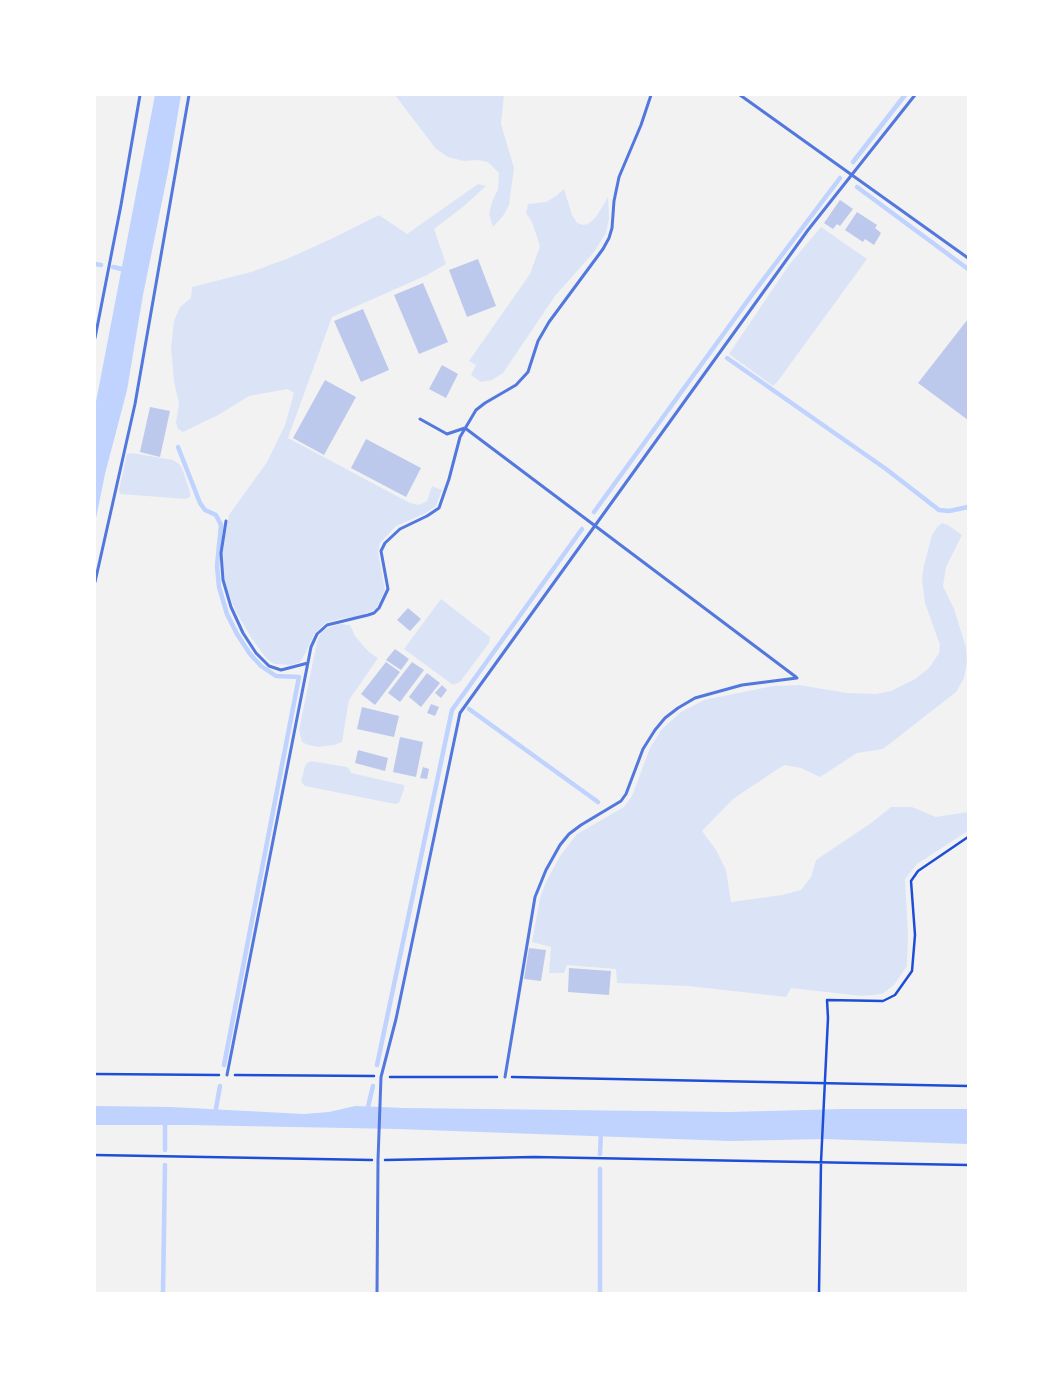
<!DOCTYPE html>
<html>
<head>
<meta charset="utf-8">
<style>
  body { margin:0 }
  #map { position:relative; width:1063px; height:1388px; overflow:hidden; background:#f2f2f2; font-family:Raleway,sans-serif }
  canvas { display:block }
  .frame { position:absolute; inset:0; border:96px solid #fff; pointer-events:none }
</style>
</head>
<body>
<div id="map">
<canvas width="1063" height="1388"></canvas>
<div class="frame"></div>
</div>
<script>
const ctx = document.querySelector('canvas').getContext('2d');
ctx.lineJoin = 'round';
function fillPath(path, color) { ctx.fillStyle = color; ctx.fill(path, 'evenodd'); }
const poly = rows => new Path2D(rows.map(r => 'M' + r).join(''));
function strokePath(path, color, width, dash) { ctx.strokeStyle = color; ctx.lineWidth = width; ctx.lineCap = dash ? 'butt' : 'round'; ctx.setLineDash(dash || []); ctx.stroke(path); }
const green = poly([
  [395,95,504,95,501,124,514,168,509,205,503,216,493,227,489,214,492,202,498,189,499,173,488,162,477,160,463,161,448,157,436,149],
  [478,184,486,186,464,206,434,229,446,264,425,276,332,317,288,438,410,503,419,505,427,501,432,486,442,490,436,506,426,513,396,526,380,543,378,552,385,590,376,609,357,617,339,619,325,623,314,634,305,654,300,662,291,665,274,664,267,659,252,639,236,612,223,580,222,552,229,515,267,462,285,425,294,393,288,389,249,396,220,414,183,432,178,429,176,423,179,403,174,382,171,348,174,321,180,307,191,298,192,287,251,272,289,258,331,239,379,215,407,234],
  [564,189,572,215,577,223,583,225,588,224,596,217,608,197,609,218,606,233,594,252,555,296,503,373,492,380,481,382,471,375,476,365,469,361,530,274,540,246,532,222,526,213,528,204,546,202,556,196],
  [821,227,867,259,778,381,773,386,729,354,789,265],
  [132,453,173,460,179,464,182,468,190,492,190,497,186,499,120,494,119,490,127,454],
  [942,523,948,525,962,535,946,567,943,586,954,609,966,647,967,662,964,678,956,692,883,749,857,753,820,777,801,768,784,765,733,799,702,831,716,850,726,870,731,902,782,895,801,890,811,877,816,860,871,823,891,807,912,807,936,817,968,812,968,831,917,864,905,879,908,935,907,966,894,985,882,994,862,996,791,988,786,997,688,986,617,983,616,969,567,965,564,973,549,973,551,947,532,942,540,898,546,882,560,856,577,834,624,807,632,796,650,748,662,729,681,712,704,700,773,686,799,685,847,693,876,694,891,691,915,679,929,668,939,653,940,645,925,603,922,579,924,565,932,535,937,527],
  [441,599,490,637,489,643,460,682,453,685,404,649],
  [339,624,350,625,355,636,361,643,369,652,378,658,349,700,342,742,334,745,318,747,308,745,302,742,299,730,317,642,322,630],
  [311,761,347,767,350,770,351,773,404,785,404,789,399,803,395,804,305,786,301,782,305,766,307,763]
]);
const water = poly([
  [155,95,181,95,168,172,143,295,127,390,105,474,95,523,95,407],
  [95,1106,171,1107,304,1114,329,1112,355,1106,404,1108,729,1112,843,1109,968,1109,968,1144,824,1139,730,1141,398,1129,189,1125,95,1125]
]);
const stream = poly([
  [853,162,905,95],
  [857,187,968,269],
  [95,264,101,265],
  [113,267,126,270],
  [727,358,886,469,939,510,949,511,968,507],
  [178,447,200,503,205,510,216,515,221,525,217,566,219,587,227,614,237,634,250,654,261,666,276,676,299,677,224,1065],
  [594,512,754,292,840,178],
  [469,709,598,802],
  [377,1065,452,710,582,529],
  [367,1111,373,1086],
  [215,1114,220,1086],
  [165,1150,165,1121],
  [600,1154,601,1130],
  [163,1293,165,1165],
  [600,1293,600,1169]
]);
const building = poly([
  [840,200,853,209,840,226,837,224,833,229,824,223],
  [857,212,877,225,875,228,881,233,874,245,865,239,863,242,845,230],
  [478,259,496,306,467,317,449,270],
  [423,283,448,342,419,354,394,295],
  [363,309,389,370,361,382,334,321],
  [968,319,968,420,918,383],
  [442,365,458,374,446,398,429,389],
  [325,380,356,397,324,455,293,438],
  [150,407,170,411,160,457,140,452],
  [366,439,421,468,406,497,351,468],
  [408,608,421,619,410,631,397,620],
  [395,649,409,659,401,670,386,660],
  [386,662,400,672,375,705,361,694],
  [412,662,424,670,400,702,388,693],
  [427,673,440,683,421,707,409,697],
  [442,685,447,690,441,698,435,693],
  [431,704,439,707,435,716,427,713],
  [362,707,399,716,394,737,357,729],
  [400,737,423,742,416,777,393,772],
  [358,750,388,758,385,771,355,763],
  [423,767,429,769,427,779,420,778],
  [529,948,546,950,541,981,524,979],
  [569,968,611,971,609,995,568,992]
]);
const path = poly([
  [95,1074,219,1075],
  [235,1075,374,1076],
  [390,1077,497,1077],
  [512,1077,968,1086],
  [95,1155,372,1160],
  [385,1160,534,1157,968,1165],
  [819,1293,821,1162,828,1018,827,1000,883,1001,895,995,912,971,915,935,911,881,918,871,968,837]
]);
const service = poly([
  [740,95,968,258],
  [95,338,121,205,140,95],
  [420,419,447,434,465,428,796,677],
  [226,521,221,553,223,580,231,607,243,633,256,653,269,666,281,670,308,663],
  [95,582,135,404,189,95],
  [227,1075,311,647,317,634,327,625,368,615,374,613,379,608,388,589,381,551,385,543,400,529,427,516,439,508,449,479,460,437,476,410,485,403,516,385,528,372,538,341,549,322,603,249,609,238,612,228,614,201,619,177,641,125,651,95],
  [505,1077,535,897,546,870,560,845,569,834,581,825,621,801,626,794,643,749,655,730,665,718,678,708,695,698,742,685,797,678],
  [377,1293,378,1160,381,1077,396,1019,460,713,808,230,915,95]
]);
fillPath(green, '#dbe4f7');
fillPath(water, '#bfd3fe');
strokePath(stream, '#bfd3fe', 4.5);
fillPath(building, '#bdc9ec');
strokePath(path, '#1d4ed8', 2.5);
strokePath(service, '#5277de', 3);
</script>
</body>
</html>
